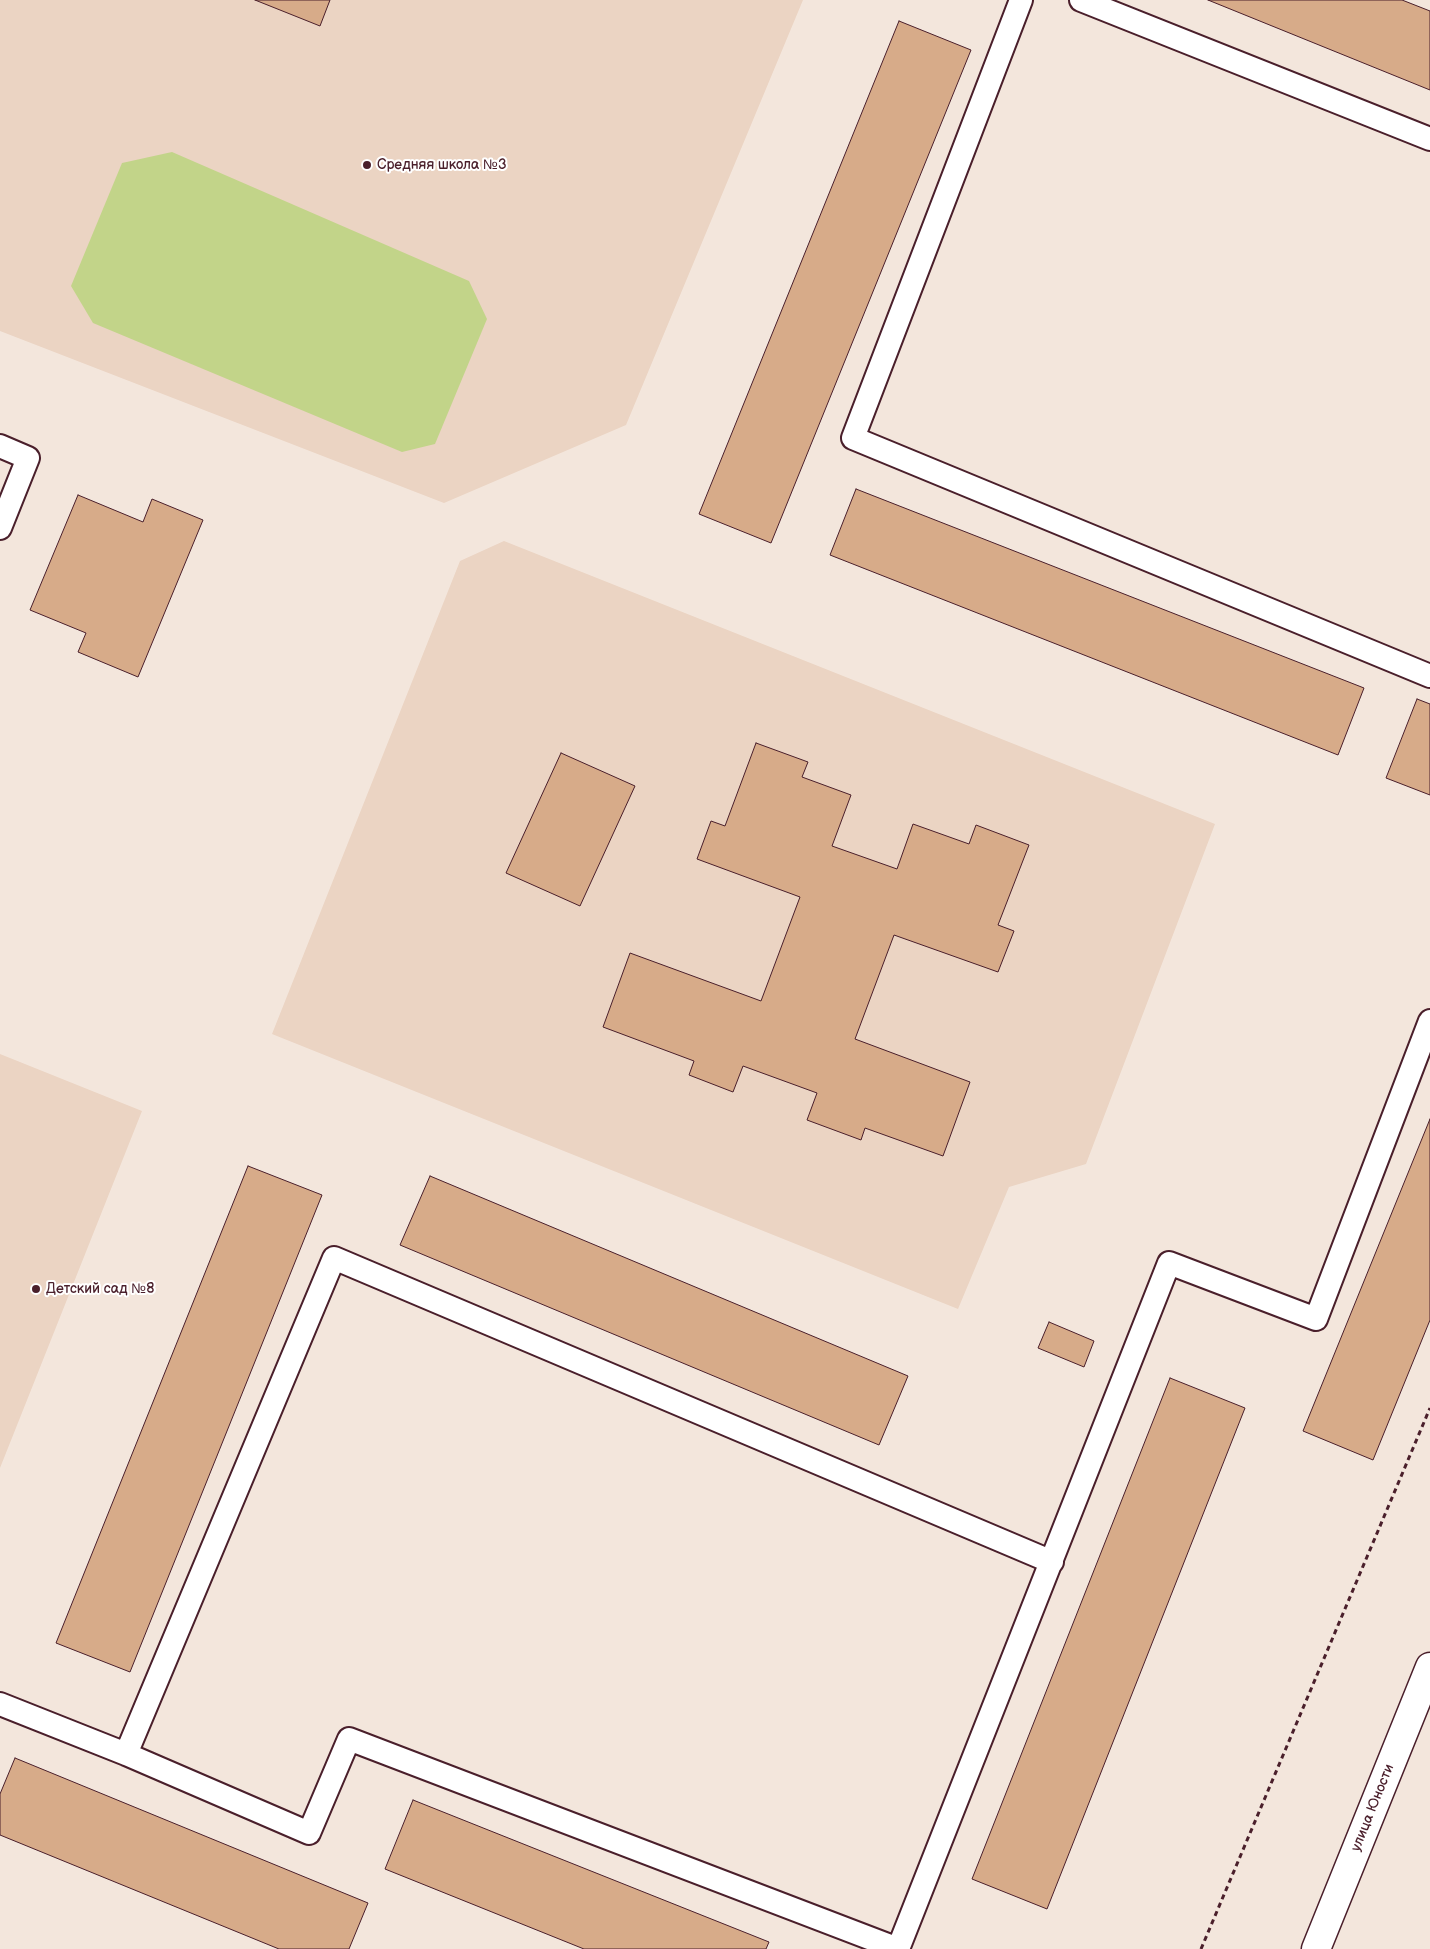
<!DOCTYPE html>
<html>
<head>
<meta charset="utf-8">
<style>
  body { margin:0 }
  canvas { display:block; background:#f3e6dc }
</style>
</head>
<body>
<canvas width="1430" height="1949"></canvas>
<script>
const ctx = document.querySelector('canvas').getContext('2d');
ctx.lineJoin = 'round';
function fillPath(path, color) { ctx.fillStyle = color; ctx.fill(path, 'evenodd'); }
const poly = rows => new Path2D(rows.map(r => 'M' + r).join(''));
function strokePath(path, color, width, dash) { ctx.strokeStyle = color; ctx.lineWidth = width; ctx.lineCap = dash ? 'butt' : 'round'; ctx.setLineDash(dash || []); ctx.stroke(path); }
function drawText(font, color, halo, rows, align = 'center') {
  ctx.font = font + ' "Balsamiq Sans",sans-serif'; ctx.lineWidth = 4; ctx.setLineDash([]); ctx.textBaseline = 'middle'; ctx.strokeStyle = halo; ctx.fillStyle = color; for (const [text, x, y, turn = 0] of rows) {
    ctx.save(); ctx.translate(x, y); ctx.rotate((+turn || 0) * Math.PI / 180); ctx.textAlign = isNaN(turn) ? turn : align; if (halo) ctx.strokeText(text, 0, 0); ctx.fillText(text, 0, 0); ctx.restore();
  }
}
const built = poly([
  [0,0,803,0,626,425,444,503,0,331],
  [504,541,1215,824,1086,1164,1009,1187,958,1309,272,1034,460,561],
  [0,1054,142,1111,0,1468]
]);
const green = poly([
  [172,152,469,281,487,319,435,444,402,452,93,323,71,286,122,163]
]);
const building = poly([
  [255,0,330,0,320,26,255,0],
  [1208,0,1402,0,1430,11,1430,90,1208,0],
  [899,21,971,50,771,543,699,514,899,21],
  [856,489,1364,688,1338,755,830,555,856,489],
  [78,495,143,522,152,499,203,520,138,677,78,652,86,633,30,610,78,495],
  [1417,699,1430,704,1430,795,1386,778,1417,699],
  [756,743,808,762,802,777,851,795,832,846,897,869,913,824,969,844,976,825,1029,845,998,925,1014,931,998,972,894,935,855,1039,970,1082,943,1156,865,1128,861,1140,807,1120,817,1093,743,1066,733,1092,689,1075,694,1061,603,1027,630,953,761,1001,800,897,697,859,711,821,725,826,756,743],
  [561,753,635,786,580,906,506,873,561,753],
  [1430,1119,1430,1320,1373,1460,1303,1431,1430,1119],
  [248,1166,322,1195,130,1672,56,1643,248,1166],
  [430,1176,908,1376,879,1445,400,1245,430,1176],
  [1049,1322,1094,1341,1084,1367,1038,1348,1049,1322],
  [1170,1378,1245,1408,1047,1909,972,1879,1170,1378],
  [15,1758,368,1903,349,1949,279,1949,0,1835,0,1794,15,1758],
  [413,1800,769,1942,766,1949,584,1949,385,1869,413,1800]
]);
const path = poly([
  [1201,1949,1430,1408]
]);
const lane = poly([
  [1021,0,853,438,1430,676],
  [1081,0,1430,139],
  [0,446,28,458,0,528],
  [0,1704,126,1754,309,1833,349,1739,898,1949],
  [126,1754,334,1258,1052,1562],
  [898,1949,1169,1263,1316,1319,1430,1021]
]);
const secondary = poly([
  [1316,1949,1430,1667]
]);
const markers = [
  [367,165,5,"#4a1f2b"],
  [36,1289,5,"#4a1f2b"]
];
const poiNames = [
  ["Средняя школа №3",377,165],
  ["Детский сад №8",46,1289]
];
const streetNames = [
  ["улица Юности",1373,1808,-68]
];
fillPath(built, '#ebd4c3');
fillPath(green, '#c2d489');
fillPath(building, '#d7ab89');
strokePath(building, '#4a1f2b', 1);
strokePath(lane, '#4a1f2b', 26);
strokePath(secondary, '#4a1f2b', 31);
strokePath(path, '#4a1f2b', 3, [5, 4]);
strokePath(lane, '#fff', 22);
strokePath(secondary, '#fff', 28);
for (const [x, y, r, color] of markers) { const dot = new Path2D(); dot.arc(x, y, r, 0, 2 * Math.PI); ctx.fillStyle = color; ctx.fill(dot); strokePath(dot, '#fff', 2); }
drawText('14px', '#4a1f2b', '#fff', poiNames, 'left');
drawText('14px', '#4a1f2b', '#fff', streetNames);
</script>
</body>
</html>
